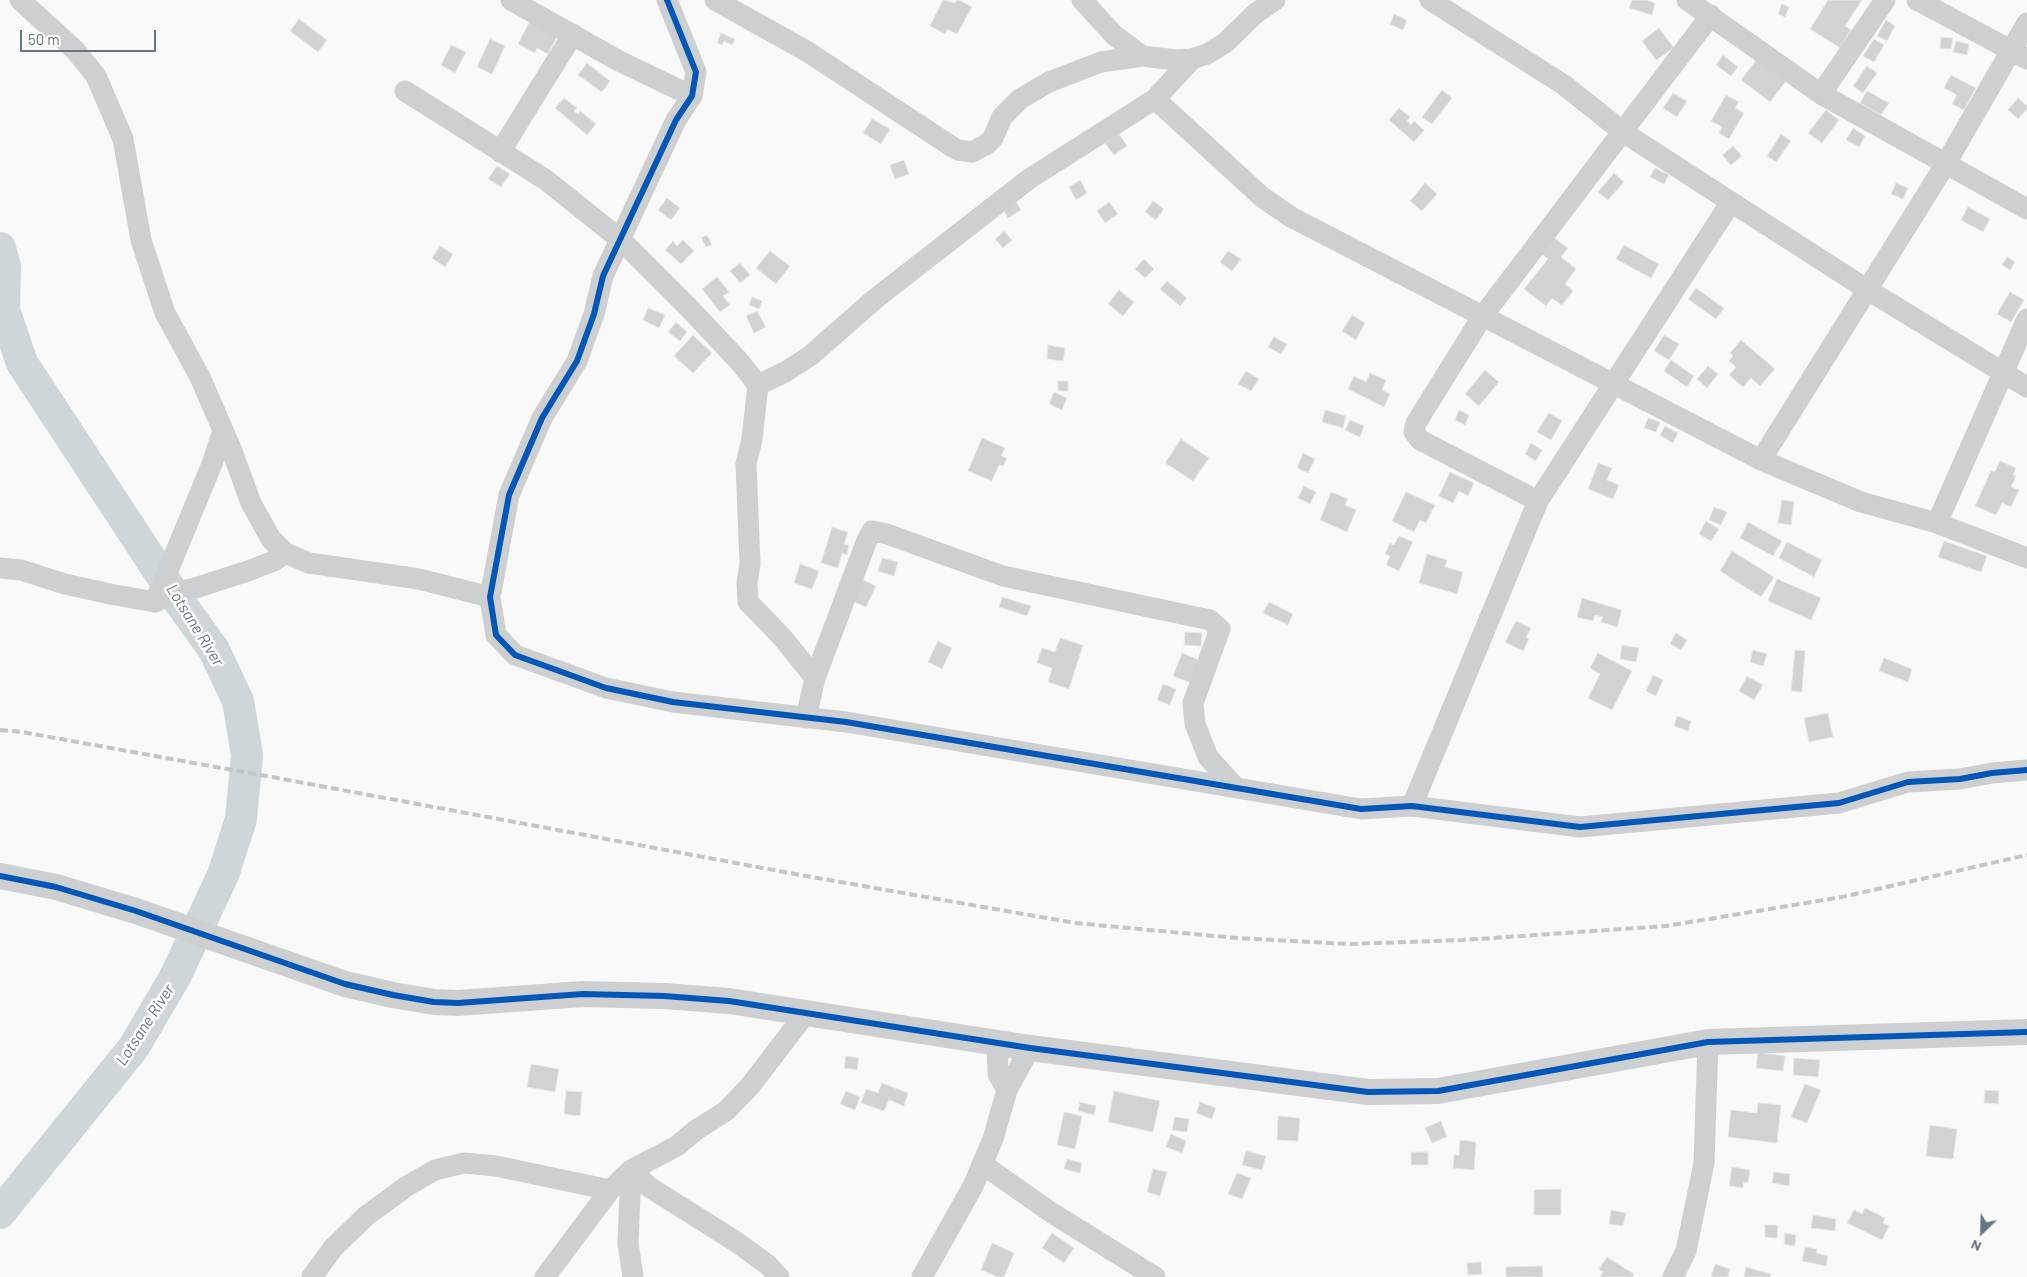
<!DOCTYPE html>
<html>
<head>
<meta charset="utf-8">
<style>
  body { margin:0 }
  #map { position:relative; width:2027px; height:1277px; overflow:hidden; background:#f9f9f9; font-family:Barlow,sans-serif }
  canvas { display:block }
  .north { position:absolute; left:1957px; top:1207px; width:50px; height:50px; -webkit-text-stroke:4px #fff; paint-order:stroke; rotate:204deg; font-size:14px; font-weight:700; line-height:20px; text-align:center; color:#657683 }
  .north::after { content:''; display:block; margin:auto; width:18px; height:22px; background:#657683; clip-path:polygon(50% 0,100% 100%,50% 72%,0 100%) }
  .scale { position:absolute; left:20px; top:30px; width:136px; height:22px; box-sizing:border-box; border:2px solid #657683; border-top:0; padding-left:6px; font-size:15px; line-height:18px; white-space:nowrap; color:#657683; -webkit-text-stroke:4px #fff; paint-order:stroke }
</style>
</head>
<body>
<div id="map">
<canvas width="2027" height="1277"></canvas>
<div class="north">N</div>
<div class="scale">50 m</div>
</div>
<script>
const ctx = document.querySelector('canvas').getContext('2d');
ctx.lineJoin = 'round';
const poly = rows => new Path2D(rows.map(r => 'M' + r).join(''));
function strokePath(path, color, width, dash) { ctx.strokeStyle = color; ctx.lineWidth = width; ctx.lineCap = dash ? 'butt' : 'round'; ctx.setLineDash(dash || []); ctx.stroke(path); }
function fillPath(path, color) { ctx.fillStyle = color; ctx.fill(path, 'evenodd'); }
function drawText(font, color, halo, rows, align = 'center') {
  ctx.font = font + ' Barlow,sans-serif'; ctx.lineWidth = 5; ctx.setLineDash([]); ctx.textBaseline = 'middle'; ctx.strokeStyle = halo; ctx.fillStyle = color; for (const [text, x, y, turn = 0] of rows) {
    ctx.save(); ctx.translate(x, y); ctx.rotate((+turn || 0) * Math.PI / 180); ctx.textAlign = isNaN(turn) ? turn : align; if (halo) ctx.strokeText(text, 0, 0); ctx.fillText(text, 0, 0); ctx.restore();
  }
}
const river = poly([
  [0,248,5,266,4,310,22,363,173,593,214,650,238,701,247,755,241,819,223,875,175,977,134,1047,0,1213]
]);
const building = poly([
  [943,0,955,3,957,0,959,0,972,7,957,34,947,29,945,34,930,26,943,0],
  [1632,0,1646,0,1655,3,1652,15,1629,8,1632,0],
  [1828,0,1862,0,1845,26,1851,30,1840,48,1810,29,1828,0],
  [1782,4,1789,7,1785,17,1778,14,1782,4],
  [1394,14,1407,20,1403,30,1390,24,1394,14],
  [299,19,327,40,318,52,290,31,299,19],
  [1886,20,1895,26,1887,41,1877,36,1886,20],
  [530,21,560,31,548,54,537,48,535,53,518,44,530,21],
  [1659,28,1674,48,1656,60,1642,41,1659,28],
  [721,33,735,39,732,45,724,41,722,45,717,43,721,33],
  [1941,37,1953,38,1951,49,1940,48,1941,37],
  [490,39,505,46,492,74,477,67,490,39],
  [1874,39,1884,45,1874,62,1863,56,1874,39],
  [1956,41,1969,44,1967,55,1953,52,1956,41],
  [451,45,466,52,455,73,441,65,451,45],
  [1723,55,1738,67,1731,76,1716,65,1723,55],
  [1757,59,1786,81,1770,102,1741,80,1757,59],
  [587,63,610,81,602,92,578,75,587,63],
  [1867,66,1877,73,1863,93,1853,86,1867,66],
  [1951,75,1976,88,1964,110,1952,104,1957,95,1944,88,1951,75],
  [1442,90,1452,98,1432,124,1422,117,1442,90],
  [1867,91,1889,103,1881,115,1860,103,1867,91],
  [1673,93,1687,101,1677,117,1663,108,1673,93],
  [1726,95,1739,102,1735,108,1744,113,1729,139,1719,133,1722,127,1711,121,1726,95],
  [564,98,577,108,574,111,578,114,580,111,596,124,587,135,555,108,564,98],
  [2018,98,2027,106,2027,109,2018,119,2008,110,2018,98],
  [1399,108,1410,117,1407,121,1411,125,1414,121,1424,130,1414,142,1389,120,1399,108],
  [1826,110,1839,120,1822,143,1808,133,1826,110],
  [872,119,890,129,881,144,863,133,872,119],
  [1853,128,1865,136,1859,147,1846,140,1853,128],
  [1119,134,1127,146,1114,155,1105,143,1119,134],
  [1781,134,1791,141,1776,162,1767,156,1781,134],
  [1733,146,1742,156,1731,165,1722,155,1733,146],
  [904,160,909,174,895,179,890,165,904,160],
  [497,166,510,174,501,187,488,179,497,166],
  [1655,168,1669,175,1664,184,1650,177,1655,168],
  [1614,173,1624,182,1608,200,1598,192,1614,173],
  [1080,180,1087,193,1076,200,1069,187,1080,180],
  [1425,183,1437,194,1422,211,1410,201,1425,183],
  [1896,183,1908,188,1903,199,1891,194,1896,183],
  [667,198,680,208,671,220,658,210,667,198],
  [1014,198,1021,210,1008,218,1001,206,1014,198],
  [1153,201,1164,209,1156,220,1145,212,1153,201],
  [1109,202,1118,214,1105,223,1097,211,1109,202],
  [1968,207,1990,219,1983,232,1961,220,1968,207],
  [1004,231,1012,240,1003,248,995,239,1004,231],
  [707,235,712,245,706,247,701,238,707,235],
  [1553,237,1568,248,1561,257,1576,269,1565,284,1573,291,1562,305,1552,298,1546,306,1524,289,1548,259,1540,253,1553,237],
  [683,240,694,251,681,264,665,250,673,241,677,246,683,240],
  [1624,245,1659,264,1651,278,1616,259,1624,245],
  [440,246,453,254,445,267,432,258,440,246],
  [770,251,790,266,776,284,756,268,770,251],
  [1228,251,1241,259,1232,271,1220,262,1228,251],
  [2007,257,2015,262,2010,270,2002,265,2007,257],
  [1144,259,1154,269,1145,278,1135,269,1144,259],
  [740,263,750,275,740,283,730,271,740,263],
  [717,277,729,292,723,296,730,305,720,312,702,289,717,277],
  [1167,281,1187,298,1180,306,1160,289,1167,281],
  [1696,288,1724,308,1716,319,1688,299,1696,288],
  [1119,290,1134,302,1123,316,1108,304,1119,290],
  [2010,292,2024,300,2011,322,1997,314,2010,292],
  [752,297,762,301,759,309,749,305,752,297],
  [648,308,665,315,659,328,643,320,648,308],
  [757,311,766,327,754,333,746,316,757,311],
  [1352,315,1365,323,1356,340,1342,331,1352,315],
  [676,322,687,332,680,341,668,332,676,322],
  [693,335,712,353,693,373,674,356,693,335],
  [1664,335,1679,344,1669,360,1654,351,1664,335],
  [1274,337,1287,344,1281,354,1268,347,1274,337],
  [1741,340,1775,369,1760,386,1751,378,1743,387,1729,375,1736,367,1729,361,1733,356,1730,353,1741,340],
  [1048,345,1065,348,1063,361,1047,359,1048,345],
  [1671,360,1694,376,1687,387,1664,371,1671,360],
  [1708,366,1718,374,1707,388,1697,379,1708,366],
  [1485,370,1499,382,1479,406,1465,394,1485,370],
  [1246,371,1259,379,1251,391,1238,384,1246,371],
  [1370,373,1386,380,1382,390,1390,394,1384,407,1348,389,1354,376,1366,382,1370,373],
  [1058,381,1068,381,1068,391,1058,391,1058,381],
  [1054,392,1067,398,1062,410,1049,404,1054,392],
  [1325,410,1346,416,1343,428,1322,422,1325,410],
  [1459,410,1469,415,1465,425,1455,420,1459,410],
  [1549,413,1562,421,1551,440,1537,432,1549,413],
  [1648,418,1660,422,1656,432,1644,428,1648,418],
  [1350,420,1364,426,1360,437,1345,430,1350,420],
  [1665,426,1678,433,1673,443,1660,435,1665,426],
  [982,438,1005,448,1001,456,1007,458,1003,466,999,465,992,481,968,471,982,438],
  [1181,439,1209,458,1193,481,1165,463,1181,439],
  [1531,443,1542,450,1536,461,1525,454,1531,443],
  [1303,453,1315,459,1308,473,1297,468,1303,453],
  [2000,461,2016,468,2013,475,2016,476,2011,487,2019,490,2011,507,2002,503,1996,515,1975,506,1991,471,1995,472,2000,461],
  [1598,463,1612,468,1607,480,1619,485,1613,499,1588,489,1598,463],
  [1450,472,1474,483,1468,496,1459,491,1453,503,1439,496,1450,472],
  [1304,486,1316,492,1310,504,1298,498,1304,486],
  [1331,492,1348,499,1345,505,1356,510,1347,532,1320,520,1331,492],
  [1406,492,1435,505,1426,523,1420,520,1414,532,1392,521,1406,492],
  [1782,500,1794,502,1791,525,1778,523,1782,500],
  [1714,507,1727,512,1721,525,1709,520,1714,507],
  [1706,521,1719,529,1711,541,1699,534,1706,521],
  [1748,522,1782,541,1773,556,1740,538,1748,522],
  [832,527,848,532,844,544,849,545,847,555,842,553,838,568,821,563,832,527],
  [1399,536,1413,542,1399,571,1386,565,1390,556,1385,554,1390,543,1394,545,1399,536],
  [1944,541,1987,556,1981,572,1938,557,1944,541],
  [1787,542,1822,560,1814,577,1779,558,1787,542],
  [1732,551,1774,577,1761,597,1720,571,1732,551],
  [1427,554,1447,560,1445,567,1463,572,1457,594,1419,583,1427,554],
  [882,558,898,562,894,576,878,571,882,558],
  [800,564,819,571,812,589,794,583,800,564],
  [862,579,876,586,866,607,852,601,862,579],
  [1777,579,1821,598,1811,620,1768,601,1777,579],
  [1002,597,1031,606,1027,616,999,607,1002,597],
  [1582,598,1622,610,1617,627,1601,622,1603,617,1595,615,1593,621,1577,617,1582,598],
  [1269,602,1293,614,1288,625,1263,613,1269,602],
  [1516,621,1531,628,1526,637,1529,639,1523,651,1505,642,1516,621],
  [1185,632,1202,633,1201,646,1184,645,1185,632],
  [1676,633,1687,640,1681,650,1670,644,1676,633],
  [1060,638,1083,645,1069,689,1048,682,1052,668,1037,663,1042,648,1055,652,1060,638],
  [938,641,952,648,942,669,928,662,938,641],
  [1622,645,1639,648,1636,662,1620,659,1622,645],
  [1753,650,1767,654,1763,666,1750,662,1753,650],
  [1795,650,1805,651,1802,692,1791,691,1795,650],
  [1182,653,1199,660,1191,683,1173,676,1182,653],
  [1598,653,1632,671,1612,710,1588,698,1600,674,1590,668,1598,653],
  [1884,658,1912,669,1908,682,1879,671,1884,658],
  [1653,675,1663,680,1656,696,1646,691,1653,675],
  [1747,676,1763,685,1754,700,1739,691,1747,676],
  [1163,684,1176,689,1170,705,1157,700,1163,684],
  [1828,713,1833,737,1809,742,1804,718,1828,713],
  [1677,716,1691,721,1688,731,1674,726,1677,716],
  [1758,1052,1785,1056,1783,1071,1756,1068,1758,1052],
  [846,1056,859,1058,857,1070,844,1068,846,1056],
  [1794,1058,1820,1060,1818,1077,1793,1075,1794,1058],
  [531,1064,559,1069,555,1092,527,1087,531,1064],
  [882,1083,908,1093,904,1106,889,1100,884,1111,861,1103,866,1089,878,1093,882,1083],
  [1805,1084,1821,1090,1807,1123,1791,1117,1805,1084],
  [1985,1090,1999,1091,1998,1104,1984,1103,1985,1090],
  [566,1091,582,1092,580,1116,564,1114,566,1091],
  [846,1091,860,1097,855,1110,840,1104,846,1091],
  [1114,1091,1160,1101,1153,1132,1108,1122,1114,1091],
  [1080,1102,1096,1106,1094,1115,1078,1111,1080,1102],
  [1200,1102,1216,1108,1212,1119,1196,1113,1200,1102],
  [1758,1103,1781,1105,1777,1143,1728,1137,1731,1110,1757,1113,1758,1103],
  [1064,1112,1082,1116,1075,1149,1057,1145,1064,1112],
  [1278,1116,1300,1118,1298,1141,1277,1140,1278,1116],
  [1175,1117,1189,1119,1187,1132,1172,1130,1175,1117],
  [1441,1121,1447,1137,1432,1143,1425,1128,1441,1121],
  [1930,1125,1957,1129,1953,1159,1926,1156,1930,1125],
  [1171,1134,1186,1141,1182,1153,1166,1147,1171,1134],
  [1460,1140,1476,1142,1474,1170,1453,1168,1454,1155,1459,1155,1460,1140],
  [1246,1151,1266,1156,1262,1170,1242,1165,1246,1151],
  [1411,1152,1428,1152,1428,1165,1411,1165,1411,1152],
  [1067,1159,1082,1163,1080,1173,1064,1169,1067,1159],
  [1732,1167,1750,1170,1748,1183,1744,1182,1743,1188,1729,1186,1732,1167],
  [1153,1169,1167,1172,1160,1196,1147,1192,1153,1169],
  [1774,1172,1790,1174,1789,1186,1772,1183,1774,1172],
  [1237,1173,1251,1178,1242,1199,1228,1194,1237,1173],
  [1561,1189,1561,1215,1534,1215,1534,1190,1561,1189],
  [1865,1208,1885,1218,1883,1223,1889,1226,1882,1240,1847,1223,1854,1210,1862,1214,1865,1208],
  [1611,1210,1626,1213,1623,1226,1609,1224,1611,1210],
  [1813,1215,1836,1219,1835,1231,1811,1228,1813,1215],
  [1765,1225,1778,1225,1777,1238,1765,1237,1765,1225],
  [1052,1233,1074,1248,1064,1263,1042,1248,1052,1233],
  [1785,1233,1796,1235,1795,1246,1784,1244,1785,1233],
  [992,1243,1014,1253,1004,1277,998,1277,981,1270,992,1243],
  [1805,1247,1817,1249,1816,1253,1828,1256,1826,1266,1802,1261,1805,1247],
  [1607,1257,1634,1274,1632,1277,1600,1277,1603,1272,1599,1269,1607,1257],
  [1481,1262,1482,1274,1468,1275,1467,1263,1481,1262],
  [1715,1264,1730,1269,1728,1277,1711,1277,1715,1264],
  [1542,1266,1543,1277,1506,1277,1506,1267,1542,1266],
  [1746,1267,1771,1274,1770,1277,1744,1277,1746,1267]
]);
const minor = poly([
  [20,0,75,50,96,76,123,139,141,240,165,313,200,377,232,451,251,503,271,539,285,553,309,563,419,579,490,597],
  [511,0,619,61,692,96],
  [667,0,696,72,692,96,676,120,603,276,594,314,577,361,542,418,509,495,490,597,496,635,515,655,606,688,673,702,846,722,1361,809,1412,806,1580,827,1839,803,1908,782,1960,779,1992,773,2027,770],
  [715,0,808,52,951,146,958,150,972,152,987,144,993,138,1002,117,1020,99,1049,82,1101,62,1142,56,1176,60,1192,59,1207,54,1225,43,1256,13,1275,0],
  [1082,0,1114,35,1142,56],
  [1430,0,1564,85,1623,132,1731,202,1868,290,2027,387],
  [1687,0,1821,94,2027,209],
  [1917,0,2027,59],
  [405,91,546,180,621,240,690,309,738,360,758,385,752,439,746,464,750,564,747,583,748,602,782,637,815,678],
  [1821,94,1885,0],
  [1155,99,1262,197,1291,217,1761,460,1861,502,1937,523,2027,558],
  [500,152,573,34],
  [758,385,785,372,810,356,875,299,1029,179,1155,99,1192,59],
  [1761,460,1945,165,2027,23],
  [1538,501,1420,440,1414,432,1416,423,1482,317,1711,15],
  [1937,523,2027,319],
  [0,568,21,570,65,584,110,594,155,602,173,593,195,588,248,571,274,561,285,553],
  [155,602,212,464,223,430],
  [806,718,815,678,867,540,872,531,887,534,1003,576,1210,620,1220,629,1193,703,1195,724,1208,757,1236,788],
  [1412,806,1538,501,1731,202],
  [997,1043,998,1074,1007,1090],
  [982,1164,1052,1213,1155,1277],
  [631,1170,649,1187,735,1241,768,1265,779,1277],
  [631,1170,628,1243,633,1277],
  [312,1277,333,1248,366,1216,407,1186,435,1170,464,1163,496,1166,610,1190],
  [545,1277,610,1190,631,1170,677,1146,696,1130,726,1111,750,1086,806,1013],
  [922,1277,973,1186,993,1139,1007,1090,1030,1048],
  [1673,1277,1686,1251,1704,1163,1708,1042]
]);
const tertiary = poly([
  [0,876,56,887,136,911,345,984,393,995,434,1002,458,1003,583,994,664,996,729,1001,1030,1048,1368,1092,1438,1091,1708,1042,2027,1032]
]);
const rail = poly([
  [0,730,22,732,288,780,806,876,1075,923,1236,938,1350,944,1463,940,1666,926,1842,897,2027,855]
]);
const cycleway = poly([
  [667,0,696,72,692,96,676,120,603,276,594,314,577,361,542,418,509,495,490,597,496,635,515,655,606,688,673,702,846,722,1361,809,1412,806,1580,827,1839,803,1908,782,1960,779,1992,773,2027,770],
  [0,876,56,887,136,911,345,984,393,995,434,1002,458,1003,583,994,664,996,729,1001,1030,1048,1368,1092,1438,1091,1708,1042,2027,1032]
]);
const waterNames = [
  ["Lotsane River",195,625,58],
  ["Lotsane River",145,1025,-57]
];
strokePath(river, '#ced6d9', 32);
fillPath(building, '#d0d2d3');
strokePath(building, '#e8e8e8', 1);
strokePath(minor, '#cecfd0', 21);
strokePath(tertiary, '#cecfd0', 26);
strokePath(rail, '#c3c5c6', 4, [8, 4]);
strokePath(cycleway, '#0057b8', 6);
drawText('italic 16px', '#60757c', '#fff', waterNames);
</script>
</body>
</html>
